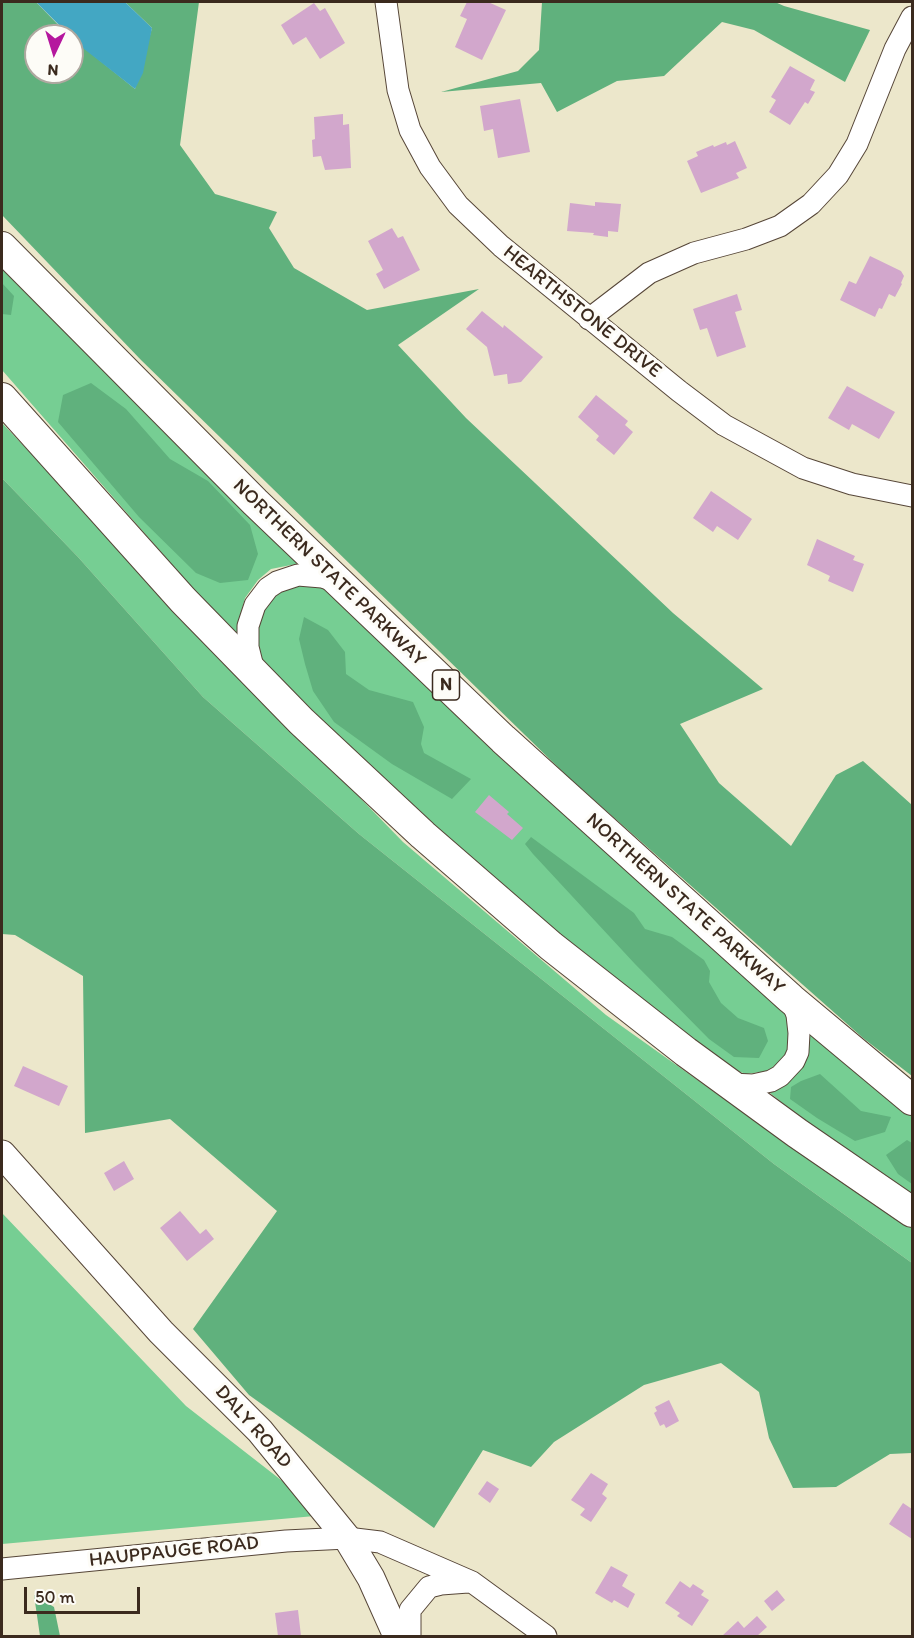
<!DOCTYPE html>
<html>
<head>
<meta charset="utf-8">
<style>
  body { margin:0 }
  #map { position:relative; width:914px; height:1638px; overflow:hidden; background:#ece7cb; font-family:Itim,sans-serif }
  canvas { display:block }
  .frame { position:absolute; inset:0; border:3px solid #3b2a1e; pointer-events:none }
  .north { position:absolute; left:24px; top:24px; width:60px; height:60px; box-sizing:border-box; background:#fdfcf7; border:2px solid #afa8a0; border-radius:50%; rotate:184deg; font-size:16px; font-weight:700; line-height:24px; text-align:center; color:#3b2a1e }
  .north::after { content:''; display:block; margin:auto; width:21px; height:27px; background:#b5179e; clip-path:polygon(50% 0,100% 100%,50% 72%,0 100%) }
  .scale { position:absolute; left:24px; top:1587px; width:116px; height:27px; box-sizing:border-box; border:3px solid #3b2a1e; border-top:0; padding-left:8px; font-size:18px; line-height:21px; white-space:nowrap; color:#3b2a1e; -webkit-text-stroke:4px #fdfcf7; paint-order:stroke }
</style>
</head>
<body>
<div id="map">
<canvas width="914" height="1638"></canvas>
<div class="frame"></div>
<div class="north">N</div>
<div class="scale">50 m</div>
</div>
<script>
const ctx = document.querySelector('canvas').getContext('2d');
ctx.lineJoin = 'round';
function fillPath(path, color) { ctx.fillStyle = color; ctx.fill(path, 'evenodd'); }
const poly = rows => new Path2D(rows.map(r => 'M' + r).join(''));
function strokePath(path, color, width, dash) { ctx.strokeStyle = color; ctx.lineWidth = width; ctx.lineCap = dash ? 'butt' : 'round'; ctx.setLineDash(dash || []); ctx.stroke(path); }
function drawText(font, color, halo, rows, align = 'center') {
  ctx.font = font + ' Itim,sans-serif'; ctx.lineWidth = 6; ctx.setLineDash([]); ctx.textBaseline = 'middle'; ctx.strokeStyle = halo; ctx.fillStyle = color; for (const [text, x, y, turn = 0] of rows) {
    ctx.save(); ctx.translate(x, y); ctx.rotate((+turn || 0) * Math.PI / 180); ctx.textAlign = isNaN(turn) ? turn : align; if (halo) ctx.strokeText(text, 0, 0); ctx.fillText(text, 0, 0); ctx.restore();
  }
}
const green = poly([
  [2,262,298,559,296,564,271,569,258,580,245,598,238,624,240,641,235,637,2,370],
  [2,423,297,733,403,842,606,1015,755,1121,912,1226,912,1263,774,1164,359,834,203,697,78,557,2,478],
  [287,584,329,588,788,1010,791,1038,784,1058,768,1071,746,1074,729,1068,714,1059,465,858,267,668,255,650,258,610],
  [810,1027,912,1103,912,1195,825,1137,770,1093,772,1086],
  [2,1213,186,1406,326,1515,2,1544]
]);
const forest = poly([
  [2,2,36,2,69,36,36,36,36,72,72,72,72,38,135,89,152,28,125,2,199,2,180,145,215,194,277,212,269,228,294,268,367,310,479,289,398,345,466,418,673,613,763,689,680,724,719,783,791,846,836,775,863,761,912,805,912,1076,863,1038,568,777,141,360,2,215],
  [542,2,775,2,784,6,870,30,845,82,754,30,722,22,664,76,617,81,557,112,541,83,441,92,518,71,539,50],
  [2,283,14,296,11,315,2,314],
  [91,383,126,409,170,459,208,481,250,525,258,554,248,580,220,583,196,573,139,517,58,422,63,395],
  [2,478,78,557,203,697,359,834,774,1164,912,1263,912,1453,890,1454,836,1487,793,1488,769,1438,759,1392,721,1363,644,1385,554,1442,531,1467,483,1450,434,1528,249,1395,193,1329,277,1211,170,1119,85,1133,83,976,15,935,2,934],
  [304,617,328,630,345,652,346,674,369,690,413,702,424,727,421,744,424,753,471,779,452,799,392,764,334,722,313,691,305,664,299,639],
  [531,837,634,913,645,929,672,937,704,960,710,971,709,982,721,1003,738,1018,764,1028,768,1041,759,1058,734,1057,709,1039,635,964,533,854,525,844],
  [820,1074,861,1111,891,1117,885,1132,855,1141,817,1118,790,1099,791,1087,801,1081],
  [907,1140,912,1143,912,1184,898,1174,886,1155],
  [34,1595,54,1607,60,1636,40,1636]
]);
const water = poly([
  [36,2,125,2,152,28,143,73,135,89,79,45]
]);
const building = poly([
  [467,2,488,2,506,10,482,60,455,47,467,19,460,16],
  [314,3,320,11,325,8,345,43,320,59,306,37,293,45,281,25],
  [790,66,815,80,810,90,815,92,808,104,805,102,790,125,769,112,776,100,771,97],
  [520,99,530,152,498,158,493,129,484,131,480,106],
  [343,114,343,125,349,124,351,168,325,170,321,156,313,157,312,140,315,139,314,117],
  [735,141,747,168,736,173,739,178,701,193,687,161,698,156,696,152,713,145,714,147,726,142,727,145],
  [595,202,621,204,618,232,608,231,608,237,593,235,594,233,567,231,570,203,595,206],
  [392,228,398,238,403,236,420,270,384,289,376,274,383,270,368,241],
  [870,256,901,271,904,276,901,283,902,284,895,297,889,294,882,309,879,308,875,317,840,300,849,281,856,284],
  [737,294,742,310,735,312,746,347,717,357,707,328,700,330,693,309],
  [482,311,503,328,504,325,543,357,521,382,508,384,507,374,494,376,487,347,466,329],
  [847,386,895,412,879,439,852,424,849,430,828,418],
  [596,395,628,421,625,425,633,432,614,455,596,440,599,436,578,417],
  [711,491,752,519,738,540,717,526,713,532,693,518],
  [817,539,855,556,853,560,864,564,853,592,828,581,830,576,807,565],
  [489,795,509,812,507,814,523,828,512,840,475,812],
  [23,1066,68,1086,59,1106,14,1086],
  [124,1161,134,1179,114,1191,104,1173],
  [180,1211,200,1234,206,1229,214,1239,187,1261,160,1228],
  [669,1400,679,1421,666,1428,664,1424,660,1426,654,1413,657,1411,655,1407],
  [591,1473,608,1484,602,1494,607,1498,591,1522,580,1515,585,1509,571,1500],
  [487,1481,499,1489,490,1503,478,1494],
  [903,1503,912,1509,912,1539,889,1524],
  [611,1566,628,1575,622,1586,635,1594,628,1608,614,1600,612,1603,595,1593],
  [680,1581,690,1588,693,1584,704,1591,701,1595,709,1600,692,1626,677,1616,680,1613,665,1603],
  [777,1590,785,1600,772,1611,764,1601],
  [298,1610,301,1636,278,1636,275,1613],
  [757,1616,767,1627,757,1636,722,1636,738,1621,744,1628]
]);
const minor = poly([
  [386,2,398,90,410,130,430,167,458,205,501,246,679,391,724,425,803,468,852,484,912,496],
  [589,319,649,273,694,253,746,239,780,226,811,204,838,175,857,144,895,49,912,17],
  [254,671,248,647,248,626,255,605,268,588,277,582,298,575,322,577,335,581],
  [730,1084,753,1085,771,1081,780,1076,794,1061,798,1052,799,1033,797,1015,791,999],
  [2,1569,286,1541,347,1538,380,1542,472,1582,546,1636],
  [410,1636,410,1610,429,1587,441,1584,468,1582]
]);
const major = poly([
  [2,1154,161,1332,260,1431,347,1538,371,1578,397,1636]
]);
const highway = poly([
  [2,247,255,502,503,739,791,999,912,1100],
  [2,398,183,600,301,721,423,835,551,946,686,1052,797,1133,912,1212]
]);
const shields = [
  [446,685,27]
];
const shieldNames = [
  ["N",446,685]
];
const streetNames = [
  ["HEARTHSTONE DRIVE",582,312,39],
  ["NORTHERN STATE PARKWAY",329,573,44],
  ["NORTHERN STATE PARKWAY",685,904,42],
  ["DALY ROAD",253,1427,48],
  ["HAUPPAUGE ROAD",174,1552,-6]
];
fillPath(green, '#76ce93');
fillPath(forest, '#60b17d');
fillPath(water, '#43a7c3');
fillPath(building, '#d2a7cc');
strokePath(minor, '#564638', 23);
strokePath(major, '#564638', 29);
strokePath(highway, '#564638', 32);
strokePath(minor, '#fff', 21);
strokePath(major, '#fff', 27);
strokePath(highway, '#fff', 30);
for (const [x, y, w] of shields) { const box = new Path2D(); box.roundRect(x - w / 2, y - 15, w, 30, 4.5); ctx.fillStyle = '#fdfcf7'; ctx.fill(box); strokePath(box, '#3b2a1e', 1.5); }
drawText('bold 18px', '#3b2a1e', null, shieldNames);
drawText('20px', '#3b2a1e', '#fdfcf7', streetNames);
</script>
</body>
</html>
